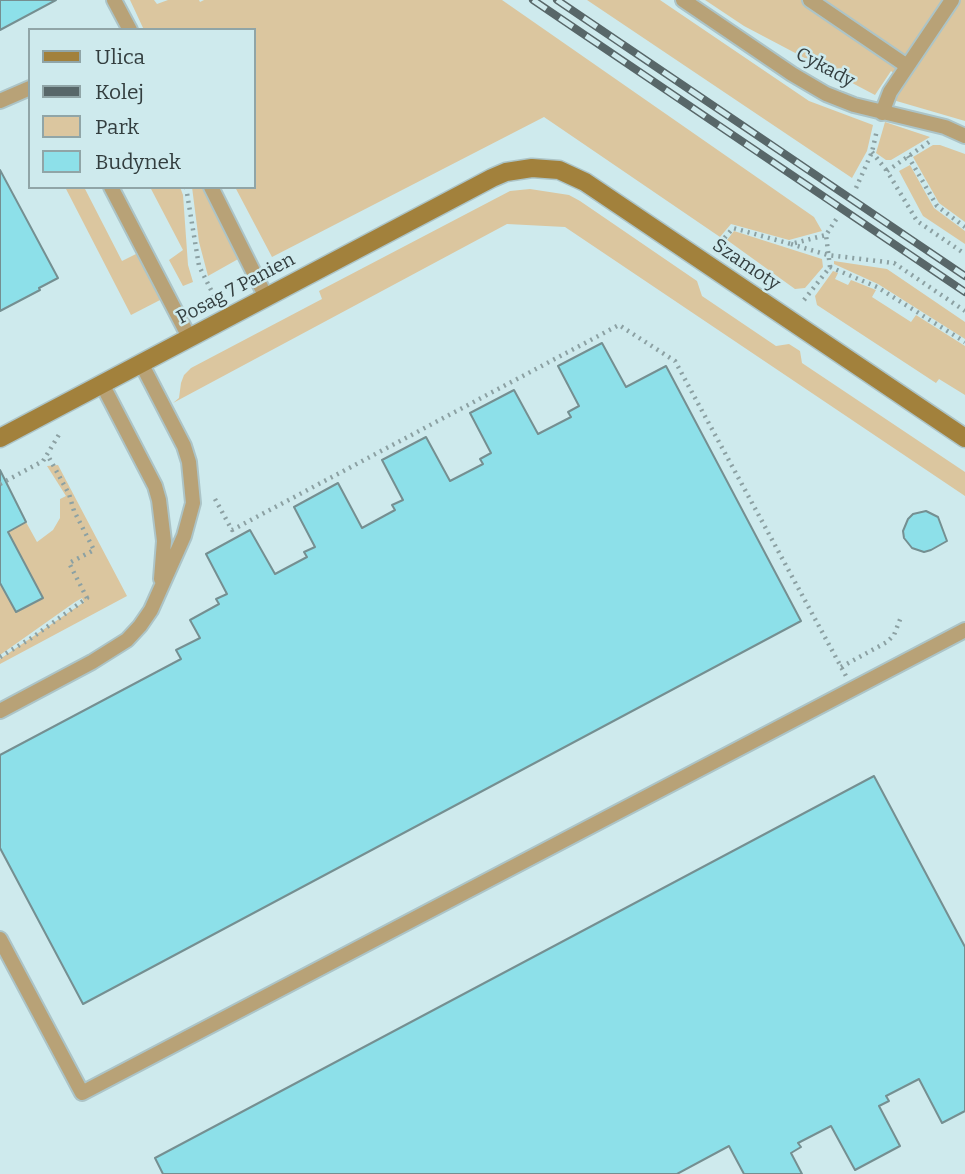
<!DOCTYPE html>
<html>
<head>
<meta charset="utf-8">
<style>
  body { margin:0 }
  #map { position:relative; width:965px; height:1174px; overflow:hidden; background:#ceeaed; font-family:Bitter,serif }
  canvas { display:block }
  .legend { position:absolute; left:28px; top:28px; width:228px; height:161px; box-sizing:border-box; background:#ceeaed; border:2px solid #90a5a7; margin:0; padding:9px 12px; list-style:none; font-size:21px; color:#333e3f }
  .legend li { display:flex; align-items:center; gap:14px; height:35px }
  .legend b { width:35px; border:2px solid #90a5a7 }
</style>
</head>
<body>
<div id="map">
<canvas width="965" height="1174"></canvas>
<ul class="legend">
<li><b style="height:9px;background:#a2813c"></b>Ulica</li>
<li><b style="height:9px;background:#586769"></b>Kolej</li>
<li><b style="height:19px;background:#dbc69f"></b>Park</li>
<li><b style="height:19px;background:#8de0e9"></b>Budynek</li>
</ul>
</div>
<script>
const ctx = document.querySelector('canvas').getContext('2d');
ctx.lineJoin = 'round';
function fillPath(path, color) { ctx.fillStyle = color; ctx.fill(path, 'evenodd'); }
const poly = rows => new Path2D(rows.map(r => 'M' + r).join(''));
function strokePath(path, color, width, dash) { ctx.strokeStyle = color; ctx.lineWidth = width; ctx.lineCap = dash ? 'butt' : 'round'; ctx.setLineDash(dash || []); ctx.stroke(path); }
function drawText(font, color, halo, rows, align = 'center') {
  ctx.font = font + ' Bitter,serif'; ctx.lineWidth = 5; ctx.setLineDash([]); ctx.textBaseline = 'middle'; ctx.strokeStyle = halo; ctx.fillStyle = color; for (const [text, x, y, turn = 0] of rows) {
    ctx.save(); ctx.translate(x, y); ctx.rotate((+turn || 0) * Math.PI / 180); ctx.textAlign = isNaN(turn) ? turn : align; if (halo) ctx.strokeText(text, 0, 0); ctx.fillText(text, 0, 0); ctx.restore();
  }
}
const green = poly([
  [130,0,154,0,157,4,168,0,199,0,200,2,204,0,502,0,814,217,822,231,789,240,731,224,720,237,544,117,272,257,235,187,254,187,254,30,144,30],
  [587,0,660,0,809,101,873,125,867,151,852,178],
  [705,0,965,0,965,121,893,100,906,83,891,71,875,95,744,26],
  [885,122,930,137,891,160,886,160,876,153],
  [933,145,940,145,965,154,965,222,939,203,913,157],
  [910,165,934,208,965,231,965,244,923,216,899,171],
  [65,187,84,187,122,261,138,253,162,299,131,315],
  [150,187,180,187,183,195,188,265,193,282,183,286,169,260,183,250],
  [192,187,203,187,240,258,208,276,199,242],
  [530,189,569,195,580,201,697,281,702,296,776,346,789,344,800,351,802,363,965,472,965,496,565,227,507,224,173,403,179,398,181,383,184,375,191,368,322,299,319,291,510,191],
  [734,231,822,259,823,267,805,288,795,289,727,240],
  [834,261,887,269,965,322,965,339,878,284,834,264],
  [833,271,838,273,835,279,848,285,851,280,876,290,872,297,911,322,916,315,965,346,965,395,939,379,936,383,817,305,815,296],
  [58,465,127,596,0,664,0,659,84,602,82,598,75,602,0,655,0,583,16,612,42,598,8,532,26,522,37,542,53,530,60,518,60,499,66,496,47,466]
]);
const building = poly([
  [0,0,56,0,0,30,0,0],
  [0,170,58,278,39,288,40,290,0,311,0,170],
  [602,343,626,387,666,366,801,621,83,1004,0,848,0,755,181,659,176,650,200,638,190,620,219,604,216,599,227,594,206,554,250,530,275,574,307,557,304,552,315,547,294,507,338,483,362,528,395,510,392,505,403,500,382,460,426,437,450,481,483,464,480,459,491,453,470,413,514,390,538,434,571,417,568,412,579,406,558,366,602,343],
  [0,470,26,522,8,532,43,598,16,612,0,583,0,470],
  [926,511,938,517,947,541,931,550,924,552,912,548,904,538,903,531,908,519,913,514,926,511],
  [874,776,965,947,965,1111,942,1123,919,1079,886,1096,889,1101,879,1106,900,1146,855,1170,831,1126,798,1143,801,1147,791,1153,802,1174,744,1174,729,1146,677,1174,163,1174,155,1158,874,776]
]);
const path = poly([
  [929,142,887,171,917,221,965,254],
  [872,152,887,171],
  [908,156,937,206,965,227],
  [186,187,199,266,215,298],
  [856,188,872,152,877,130],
  [720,243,733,228,791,244,826,235],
  [791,244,828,255,894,263,965,311],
  [830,267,877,287,965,342],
  [804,300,830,267,826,235,837,218],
  [0,484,43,461,60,433],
  [215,499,232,530,619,325,675,361,846,676],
  [0,657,33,637,87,598,69,563,94,550,74,511,69,494,47,454],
  [841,667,887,642,894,635,901,617]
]);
const lane = poly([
  [114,0,130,30],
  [683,0,792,74,826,94,854,105,945,127,965,136],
  [810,0,907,66],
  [0,101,30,88],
  [882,113,890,92,952,0],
  [111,187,189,337],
  [211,187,266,297],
  [102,384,155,486,159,500,164,541,161,579],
  [0,711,92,662,127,640,140,626,151,610,184,536,193,503,189,462,184,446,141,363],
  [0,939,82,1093,965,630]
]);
const secondary = poly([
  [0,438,492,178,506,172,532,168,559,170,585,182,965,438]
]);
const rail = poly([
  [533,0,965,292],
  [557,0,965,276]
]);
const streetNames = [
  ["Cykady",825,68,28],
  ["Szamoty",746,265,34],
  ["Posag 7 Panien",236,289,-28]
];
fillPath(green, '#dbc69f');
fillPath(building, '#8de0e9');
strokePath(building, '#758f91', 2);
strokePath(lane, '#acc4c7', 18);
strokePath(secondary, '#acc4c7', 21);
strokePath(path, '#8ca1a3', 4.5, [2, 5]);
strokePath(lane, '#b8a277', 14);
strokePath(secondary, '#a2813c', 18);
strokePath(rail, '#586769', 8);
strokePath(rail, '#ceeaed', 5, [16]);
drawText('19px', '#333e3f', '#ceeaed', streetNames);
</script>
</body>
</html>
